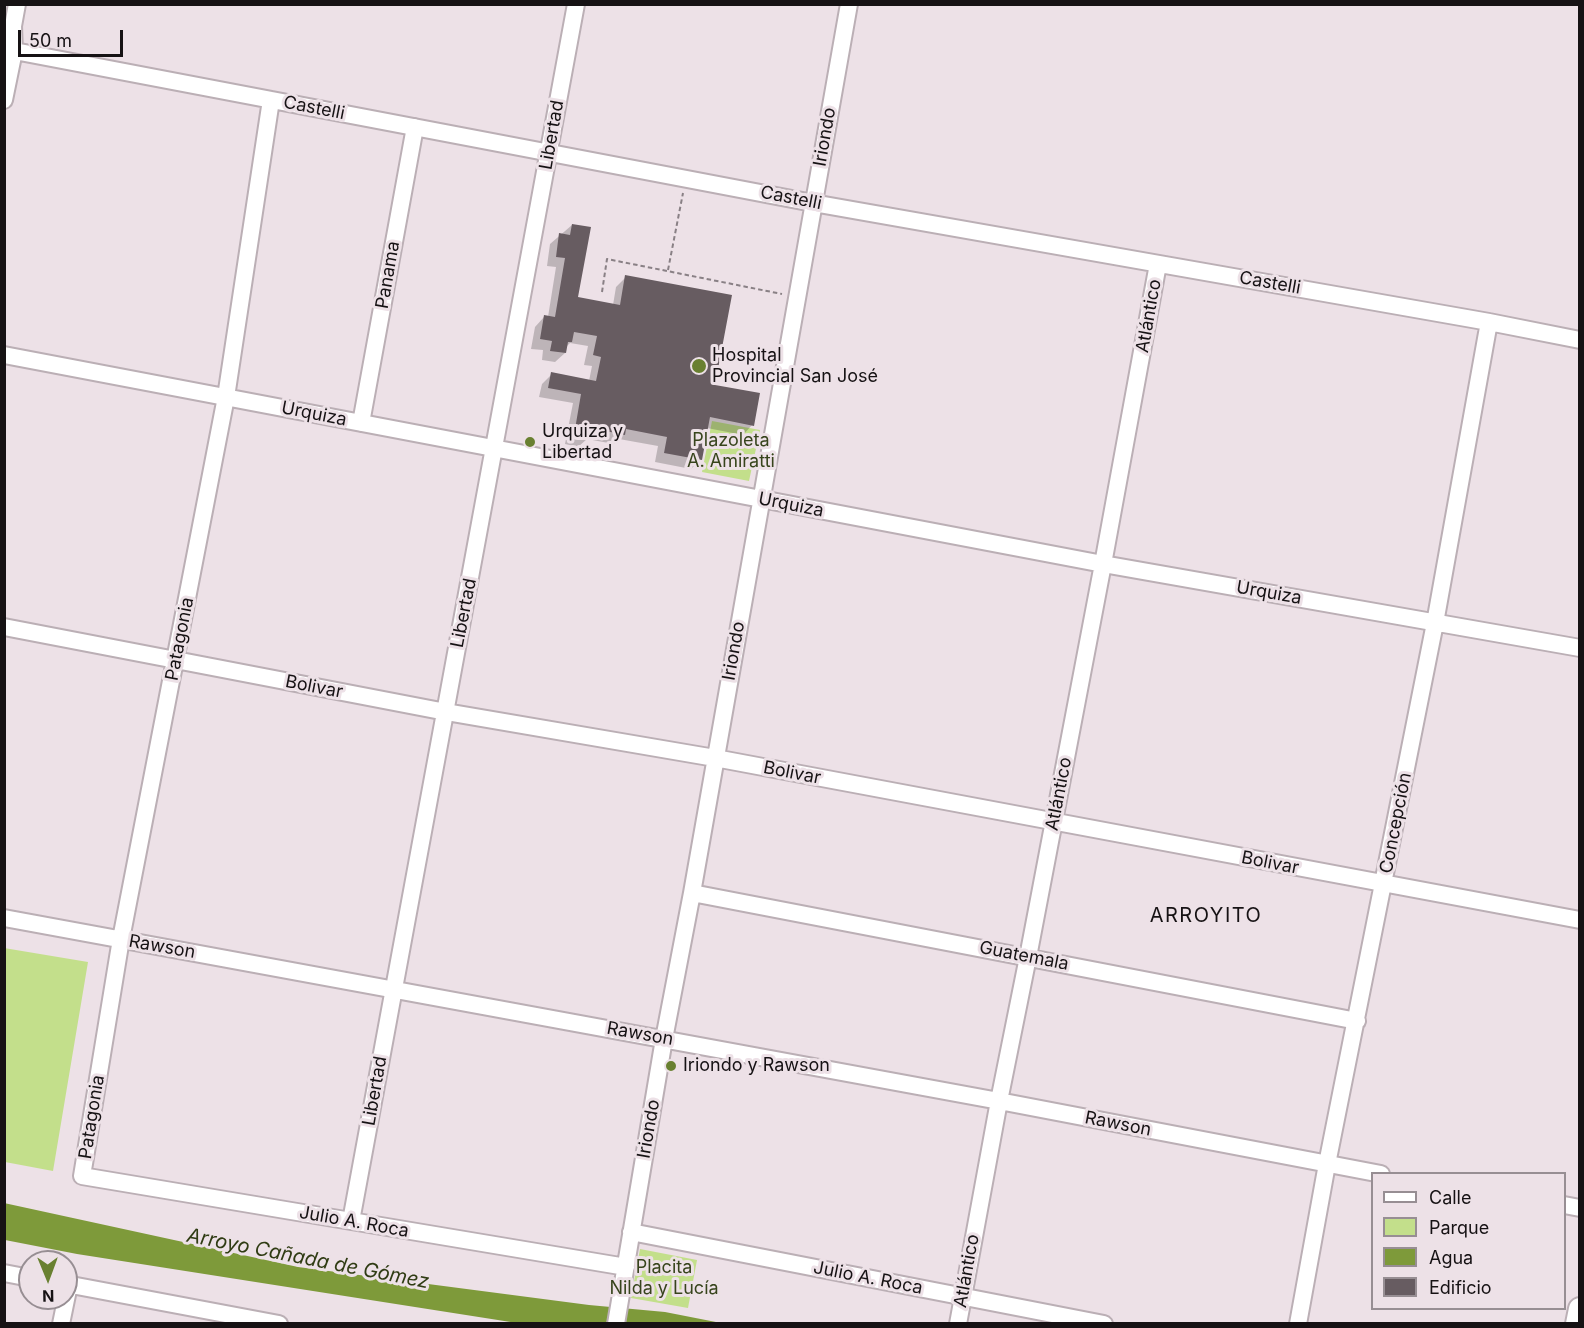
<!DOCTYPE html>
<html>
<head>
<meta charset="utf-8">
<style>
  body { margin:0 }
  #map { position:relative; width:1584px; height:1328px; overflow:hidden; background:#ede1e7; font-family:Inter,sans-serif }
  canvas { display:block }
  .frame { position:absolute; inset:0; border:6px solid #161214; pointer-events:none }
  .legend { position:absolute; left:1371px; top:1172px; width:195px; height:138px; box-sizing:border-box; background:#ede1e7; border:2px solid #978e93; margin:0; padding:8px 10px; list-style:none; font-size:18px; color:#161214 }
  .legend li { display:flex; align-items:center; gap:12px; height:30px }
  .legend b { width:30px; border:2px solid #978e93 }
  .north { position:absolute; left:18px; top:1250px; width:60px; height:60px; box-sizing:border-box; background:#ede1e7; border:2px solid #978e93; border-radius:50%; rotate:179deg; font-size:16px; font-weight:700; line-height:24px; text-align:center; color:#161214 }
  .north::after { content:''; display:block; margin:auto; width:21px; height:27px; background:#698031; clip-path:polygon(50% 0,100% 100%,50% 72%,0 100%) }
  .scale { position:absolute; left:18px; top:30px; width:105px; height:27px; box-sizing:border-box; border:3px solid #161214; border-top:0; padding-left:8px; font-size:18px; line-height:21px; white-space:nowrap; color:#161214; -webkit-text-stroke:4px #ede1e7; paint-order:stroke }
</style>
</head>
<body>
<div id="map">
<canvas width="1584" height="1328"></canvas>
<div class="frame"></div>
<ul class="legend">
<li><b style="height:8px;background:#fff"></b>Calle</li>
<li><b style="height:16px;background:#c3df8b"></b>Parque</li>
<li><b style="height:16px;background:#7e9a3a"></b>Agua</li>
<li><b style="height:16px;background:#675c61"></b>Edificio</li>
</ul>
<div class="north">N</div>
<div class="scale">50 m</div>
</div>
<script>
const ctx = document.querySelector('canvas').getContext('2d');
ctx.lineJoin = 'round';
function fillPath(path, color) { ctx.fillStyle = color; ctx.fill(path, 'evenodd'); }
const poly = rows => new Path2D(rows.map(r => 'M' + r).join(''));
function strokePath(path, color, width, dash) { ctx.strokeStyle = color; ctx.lineWidth = width; ctx.lineCap = dash ? 'butt' : 'round'; ctx.setLineDash(dash || []); ctx.stroke(path); }
function drawText(font, color, halo, rows, align = 'center') {
  ctx.font = font + ' Inter,sans-serif'; ctx.lineWidth = 6; ctx.setLineDash([]); ctx.textBaseline = 'middle'; ctx.strokeStyle = halo; ctx.fillStyle = color; for (const [text, x, y, turn = 0] of rows) {
    ctx.save(); ctx.translate(x, y); ctx.rotate((+turn || 0) * Math.PI / 180); ctx.textAlign = isNaN(turn) ? turn : align; if (halo) ctx.strokeText(text, 0, 0); ctx.fillText(text, 0, 0); ctx.restore();
  }
}
const green = poly([
  [712,421,760,430,749,481,702,472],
  [4,948,88,962,53,1171,5,1162],
  [640,1249,697,1260,688,1308,631,1298]
]);
const water = poly([
  [4,1203,298,1267,589,1305,665,1312,721,1323,517,1323,77,1254,5,1240]
]);
const shadow = poly([
  [572,225,576,298,613,305,616,287,626,277,713,386,752,425,743,435,707,428,701,459,691,469,655,462,658,446,619,439,614,444,587,439,578,447,565,444,573,403,539,397,542,384,552,374,589,381,592,366,584,365,588,346,570,343,566,347,565,353,555,362,542,360,543,350,531,349,535,327,544,317,548,317,556,267,547,266,550,244]
]);
const building = poly([
  [572,224,591,227,578,297,620,305,625,275,732,295,715,385,760,393,754,426,710,417,702,460,664,453,667,437,626,429,625,435,591,428,589,438,574,435,581,394,548,388,551,372,596,381,601,357,593,355,597,336,574,332,572,342,568,342,566,353,550,351,552,341,540,339,544,315,555,317,565,258,556,257,559,233,570,235]
]);
const path = poly([
  [668,270,683,193],
  [602,292,607,259,782,294]
]);
const minor = poly([
  [4,49,813,203,1489,322,1580,340],
  [4,100,14,51,13,26,17,4],
  [271,100,226,397,121,939,82,1176,626,1267],
  [4,355,1103,564,1580,648],
  [361,423,415,127],
  [4,627,446,712,715,758,1580,920],
  [692,893,1357,1021],
  [4,918,999,1101,1381,1174],
  [1564,1205,1580,1208],
  [351,1221,576,4],
  [631,1232,1104,1324],
  [4,1273,30,1278],
  [66,1284,279,1324],
  [61,1324,69,1285],
  [616,1324,664,1039,692,893,849,4],
  [958,1324,999,1101,1028,957,1103,564,1158,264],
  [1298,1324,1327,1164,1435,623,1489,322]
]);
const secondary = poly([
  [1577,1324,1580,1309]
]);
const markers = [
  [699,366,8,"#698031"],
  [530,442,6,"#698031"],
  [671,1066,6,"#698031"]
];
const streetNames = [
  ["Castelli",314,108,11],
  ["Libertad",552,135,-80],
  ["Iriondo",825,137,-80],
  ["Castelli",791,198,11],
  ["Panama",388,275,-80],
  ["Castelli",1270,283,10],
  ["Atlántico",1149,316,-80],
  ["Urquiza",314,414,11],
  ["Urquiza",791,505,11],
  ["Urquiza",1269,593,10],
  ["Libertad",464,613,-79],
  ["Patagonia",180,639,-79],
  ["Iriondo",734,651,-80],
  ["Bolivar",314,687,11],
  ["Bolivar",792,773,11],
  ["Atlántico",1059,794,-79],
  ["Concepción",1396,823,-79],
  ["Bolivar",1270,863,11],
  ["Rawson",162,947,10],
  ["Guatemala",1024,956,11],
  ["Rawson",640,1034,10],
  ["Libertad",375,1091,-80],
  ["Patagonia",92,1117,-81],
  ["Rawson",1118,1124,11],
  ["Iriondo",649,1129,-80],
  ["Julio A. Roca",354,1222,10],
  ["Atlántico",967,1271,-80],
  ["Julio A. Roca",868,1278,11]
];
const poiNames = [
  ["Hospital",712,356],
  ["Provincial San José",712,377],
  ["Urquiza y",542,432],
  ["Libertad",542,453],
  ["Iriondo y Rawson",683,1066]
];
const parkNames = [
  ["Plazoleta",731,441],
  ["A. Amiratti",731,462],
  ["Placita",664,1268],
  ["Nilda y Lucía",664,1289]
];
const neighbourhoodNames = [
  ["ARROYITO",1206,916]
];
const waterNames = [
  ["Arroyo Cañada de Gómez",308,1259,11]
];
fillPath(green, '#c3df8b');
fillPath(water, '#7e9a3a');
fillPath(shadow, '#0003');
fillPath(building, '#675c61');
strokePath(minor, '#bbafb5', 20);
strokePath(secondary, '#bbafb5', 26);
strokePath(path, '#898085', 2, [4.5, 3]);
strokePath(minor, '#fff', 16);
strokePath(secondary, '#fff', 22);
for (const [x, y, r, color] of markers) { const dot = new Path2D(); dot.arc(x, y, r, 0, 2 * Math.PI); ctx.fillStyle = color; ctx.fill(dot); strokePath(dot, '#ede1e7', 2); }
drawText('18px', '#161214', '#ede1e7', streetNames);
drawText('18px', '#161214', '#ede1e7', poiNames, 'left');
drawText('18px', '#37441c', '#ede1e7', parkNames);
ctx.letterSpacing = '1.5px';
drawText('20px', '#161214', '#ede1e7', neighbourhoodNames);
ctx.letterSpacing = '0px';
drawText('italic 20px', '#303c14', '#ede1e7', waterNames);
</script>
</body>
</html>
